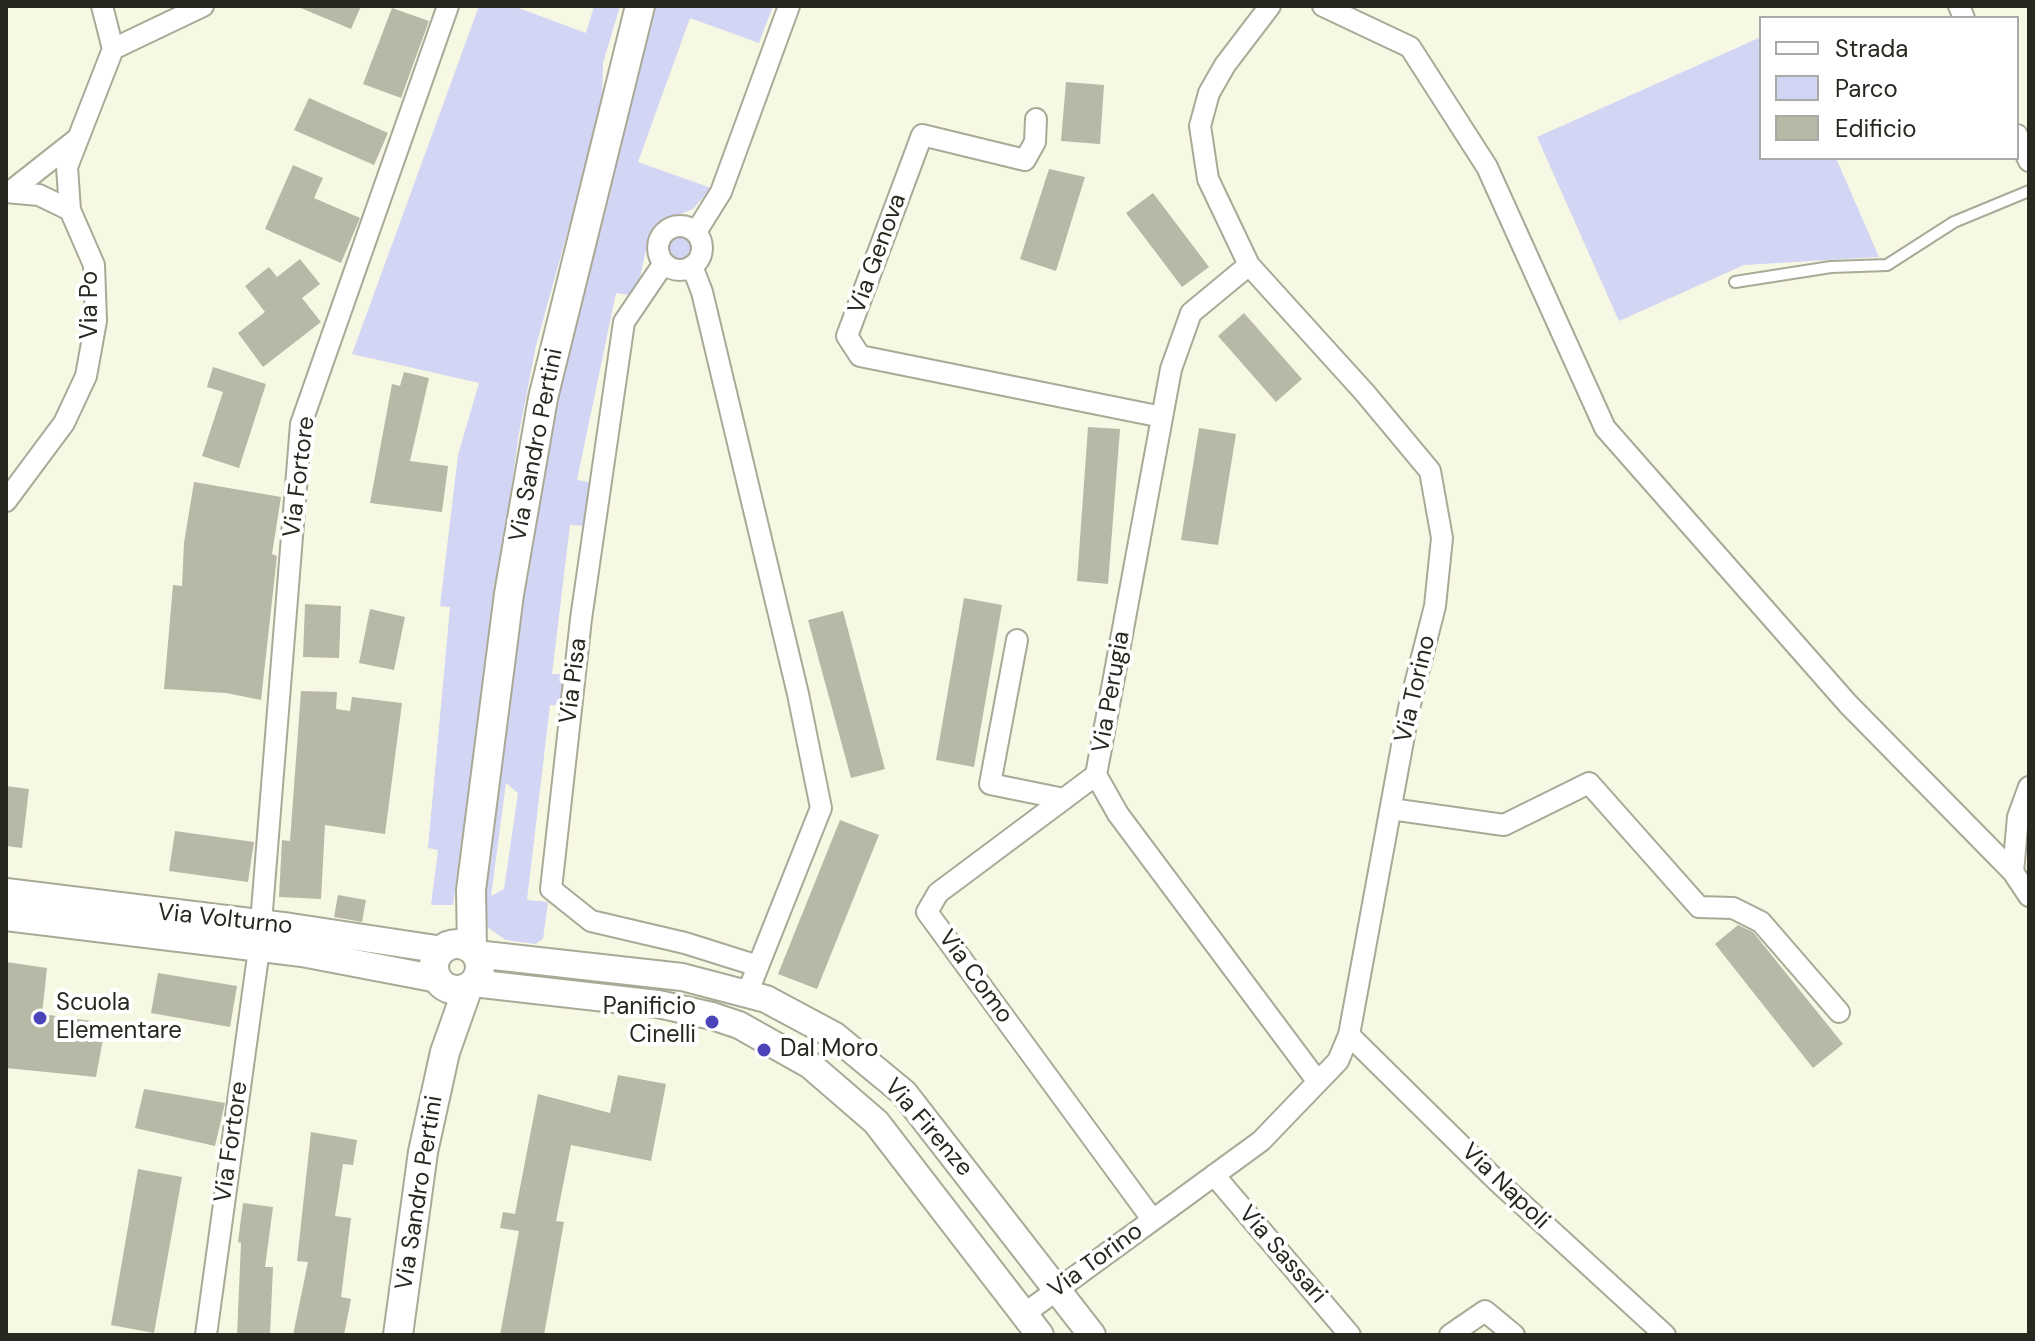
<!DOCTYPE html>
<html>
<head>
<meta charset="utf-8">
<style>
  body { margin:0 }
  #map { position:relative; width:2035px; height:1341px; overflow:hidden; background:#f7f8e4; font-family:"DM Sans",sans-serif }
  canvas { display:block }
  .frame { position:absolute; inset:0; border:8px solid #282821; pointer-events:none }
  .legend { position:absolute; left:1759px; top:16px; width:260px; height:144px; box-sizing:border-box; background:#fff; border:2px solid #a9a9a6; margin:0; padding:10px 14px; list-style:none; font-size:24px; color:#282821 }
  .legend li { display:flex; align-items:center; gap:16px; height:40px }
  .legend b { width:40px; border:2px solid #a9a9a6 }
</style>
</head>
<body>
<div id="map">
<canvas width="2035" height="1341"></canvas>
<div class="frame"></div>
<ul class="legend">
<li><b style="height:10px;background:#fff"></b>Strada</li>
<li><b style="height:22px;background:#d2d5f4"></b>Parco</li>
<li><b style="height:22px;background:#b7b8a5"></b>Edificio</li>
</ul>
</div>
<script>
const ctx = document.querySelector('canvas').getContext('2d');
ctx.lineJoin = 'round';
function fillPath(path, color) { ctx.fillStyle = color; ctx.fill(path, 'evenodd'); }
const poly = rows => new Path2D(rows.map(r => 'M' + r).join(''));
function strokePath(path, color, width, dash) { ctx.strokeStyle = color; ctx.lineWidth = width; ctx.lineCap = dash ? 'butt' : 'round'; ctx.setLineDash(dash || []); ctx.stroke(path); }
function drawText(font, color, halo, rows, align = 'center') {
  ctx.font = font + ' "DM Sans",sans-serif'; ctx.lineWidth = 8; ctx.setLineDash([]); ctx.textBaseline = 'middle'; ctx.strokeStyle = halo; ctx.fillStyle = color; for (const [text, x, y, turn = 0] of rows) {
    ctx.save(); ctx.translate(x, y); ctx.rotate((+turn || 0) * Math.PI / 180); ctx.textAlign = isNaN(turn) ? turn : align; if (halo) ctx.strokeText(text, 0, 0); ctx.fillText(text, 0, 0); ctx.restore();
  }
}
const green = poly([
  [479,6,513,6,586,33,594,6,620,6,603,63,602,106,536,346,519,433,453,905,431,905,438,850,428,848,450,607,440,606,458,455,479,383,352,354],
  [652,6,773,6,759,43,690,18,638,162,711,188,693,209,656,224,648,240,636,296,616,293,577,480,594,483,587,526,570,525,552,674,570,674,568,706,550,705,527,900,548,902,543,939,535,944,506,940,487,927,479,927,475,913,545,432],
  [506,783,518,793,504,889,491,896],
  [1761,37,1761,158,1836,158,1879,257,1744,265,1619,321,1537,137],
  '667 248a13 13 0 1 1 26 0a13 13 0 1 1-26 0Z'
]);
const building = poly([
  [296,6,361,6,351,29],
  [392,8,429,21,401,98,363,84],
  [1066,82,1104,85,1100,144,1061,141],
  [309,98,388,133,374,165,294,130],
  [293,165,323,178,314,198,360,218,341,263,265,229],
  [1049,169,1085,177,1056,271,1020,259],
  [1153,193,1209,267,1182,287,1126,213],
  [300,259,320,284,302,298,321,322,263,367,238,333,265,312,245,286,269,267,277,277],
  [1244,313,1302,379,1276,402,1218,336],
  [213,367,266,384,239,468,202,456,223,392,207,387],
  [404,372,429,378,410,461,448,466,442,512,370,503,392,384,400,386],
  [1088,427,1120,429,1108,584,1077,581],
  [1199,428,1236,434,1218,545,1181,540],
  [194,482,281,497,272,554,277,556,261,700,226,693,164,689,173,585,182,586,184,543],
  [964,598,1002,605,974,767,936,760],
  [305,604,341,606,339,658,303,657],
  [370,609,405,617,394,670,359,663],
  [843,611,885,769,851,778,808,620],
  [301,691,337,692,336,709,350,711,352,697,402,703,385,834,325,825,321,899,279,897,282,840,290,841],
  [6,786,29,789,22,848,6,846],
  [840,820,879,835,817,989,778,974],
  [175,831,254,842,248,882,169,871],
  [338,895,366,900,362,922,334,917],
  [1738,925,1753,932,1843,1044,1813,1068,1715,944],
  [6,962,47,968,42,1014,106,1023,96,1077,6,1068],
  [158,973,237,986,230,1027,151,1013],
  [618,1075,666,1084,651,1161,571,1145,556,1221,564,1222,544,1335,500,1335,519,1231,500,1228,503,1212,515,1214,538,1094,610,1113],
  [144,1089,225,1103,215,1146,135,1128],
  [311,1132,357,1140,353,1165,343,1164,335,1216,351,1218,341,1297,351,1299,344,1335,293,1335,308,1262,297,1261],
  [138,1169,182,1177,154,1333,111,1325],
  [243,1203,273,1207,265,1267,273,1267,270,1335,237,1335,241,1243,238,1242]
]);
const service = poly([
  [1735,282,1831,267,1887,265,1954,222,2029,191]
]);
const minor = poly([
  [1323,6,1410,47,1487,167,1605,428,1848,704,2013,872,2029,896],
  [1959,6,1964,18],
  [113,49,203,6],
  [1036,119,1035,142,1025,160,922,135,847,336,860,356,1162,417],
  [2017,135,2029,161],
  [11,191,77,139],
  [6,192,39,195,70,210],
  '658 248a22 22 0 1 1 44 0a22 22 0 1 1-44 0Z',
  [696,232,721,192,789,6],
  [664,263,624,322,581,619,551,889,591,921,685,943,758,966],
  [1249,265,1191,313,1171,369,1096,775,1118,814,1318,1082],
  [692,266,702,292,798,694,821,808,747,994],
  [6,501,64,423,86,376,96,321,94,265,70,210,67,167,113,49,102,6],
  [1017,640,990,784,1064,799],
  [1096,775,938,893,927,912,1152,1219],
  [1391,809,1504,825,1589,783,1699,907,1733,908,1761,922,1839,1012],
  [2013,872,2018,817,2029,787],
  [261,923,301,424,448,6],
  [1349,1035,1497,1181,1665,1335],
  [1214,1175,1350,1335],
  [1024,1314,1261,1141,1338,1061,1349,1035,1409,708,1435,606,1442,538,1430,471,1365,393,1249,265,1208,179,1200,126,1209,93,1225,65,1270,6],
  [206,1335,259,949],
  [1450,1335,1485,1311,1514,1335]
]);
const tertiary = poly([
  [6,892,291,927,443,950],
  [6,917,302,953,438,979],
  [476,954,682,977,766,999,835,1036,904,1093,1092,1335],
  [473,983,658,1004,712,1016,739,1025,810,1065,876,1122,1040,1335]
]);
const secondary = poly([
  '434 967a23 23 0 1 1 46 0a23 23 0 1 1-46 0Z',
  [472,949,471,890,509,594,543,398,640,6],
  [398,1335,423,1152,445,1052,468,987]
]);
const markers = [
  [40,1018,8,"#4d44ba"],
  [712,1022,8,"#4d44ba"],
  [764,1050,8,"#4d44ba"]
];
const streetNames = [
  ["Via Genova",878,254,-70],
  ["Via Po",91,305,-90],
  ["Via Sandro Pertini",537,445,-79],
  ["Via Fortore",300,477,-83],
  ["Via Pisa",574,681,-83],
  ["Via Torino",1416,689,-77],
  ["Via Perugia",1112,692,-80],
  ["Via Volturno",225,920,6],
  ["Via Como",975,977,54],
  ["Via Firenze",928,1128,49],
  ["Via Fortore",232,1142,-82],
  ["Via Napoli",1505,1187,44],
  ["Via Sandro Pertini",420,1193,-81],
  ["Via Sassari",1282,1255,49],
  ["Via Torino",1096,1261,-36]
];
const poiNames = [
  ["Scuola",56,1004],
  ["Elementare",56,1032],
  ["Panificio",696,1008,"right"],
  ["Cinelli",696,1036,"right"],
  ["Dal Moro",780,1050]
];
fillPath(green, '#d2d5f4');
fillPath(building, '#b7b8a5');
strokePath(service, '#a9a997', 14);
strokePath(minor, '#a9a997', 24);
strokePath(tertiary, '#a9a997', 30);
strokePath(secondary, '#a9a997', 32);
strokePath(service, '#fff', 10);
strokePath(minor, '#fff', 20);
strokePath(tertiary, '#fff', 26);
strokePath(secondary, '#fff', 28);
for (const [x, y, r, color] of markers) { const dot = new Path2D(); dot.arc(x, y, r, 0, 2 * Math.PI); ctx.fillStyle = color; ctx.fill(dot); strokePath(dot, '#fff', 3); }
drawText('24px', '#282821', '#fff', streetNames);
drawText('24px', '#282821', '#fff', poiNames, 'left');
</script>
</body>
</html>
